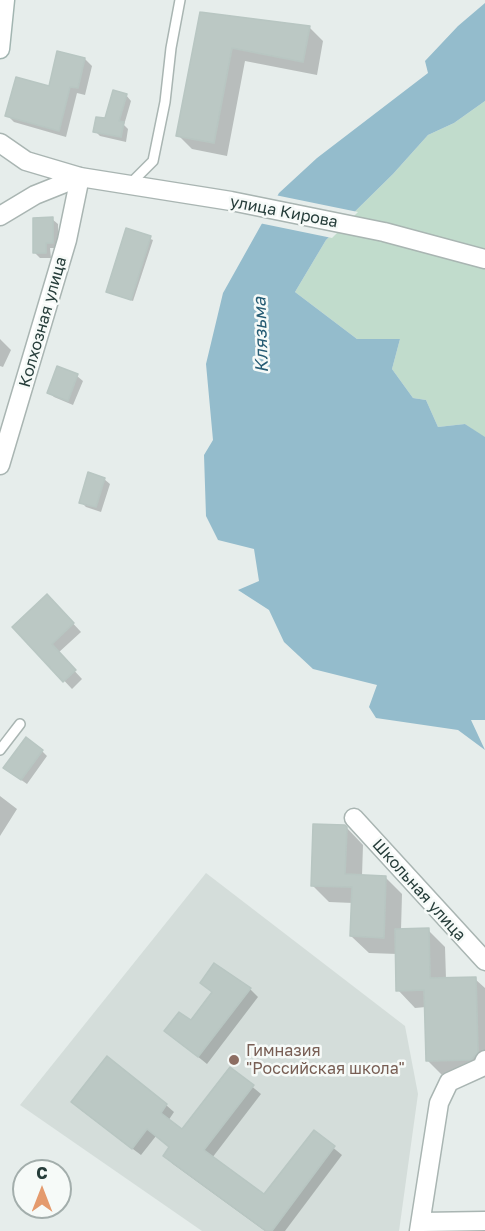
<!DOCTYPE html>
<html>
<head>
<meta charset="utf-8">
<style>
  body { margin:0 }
  #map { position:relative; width:485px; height:1231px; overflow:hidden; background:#e6edeb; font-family:"Golos Text",sans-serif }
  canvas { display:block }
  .north { position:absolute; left:12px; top:1159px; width:60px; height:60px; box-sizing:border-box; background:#f6faf8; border:2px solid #a3aeac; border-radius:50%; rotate:0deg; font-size:16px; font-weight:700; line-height:24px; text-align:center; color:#263d3a }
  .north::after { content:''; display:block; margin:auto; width:21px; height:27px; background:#e49a6d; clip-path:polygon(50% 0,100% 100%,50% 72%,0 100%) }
</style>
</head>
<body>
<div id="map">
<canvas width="485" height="1231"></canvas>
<div class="north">С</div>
</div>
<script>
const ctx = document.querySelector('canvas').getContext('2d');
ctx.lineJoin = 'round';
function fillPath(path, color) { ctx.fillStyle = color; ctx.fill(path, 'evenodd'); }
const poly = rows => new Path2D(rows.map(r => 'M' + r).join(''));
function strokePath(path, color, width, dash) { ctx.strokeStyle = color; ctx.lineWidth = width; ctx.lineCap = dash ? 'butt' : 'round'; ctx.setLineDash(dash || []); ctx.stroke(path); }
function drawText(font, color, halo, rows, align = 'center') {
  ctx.font = font + ' "Golos Text",sans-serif'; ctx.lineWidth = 5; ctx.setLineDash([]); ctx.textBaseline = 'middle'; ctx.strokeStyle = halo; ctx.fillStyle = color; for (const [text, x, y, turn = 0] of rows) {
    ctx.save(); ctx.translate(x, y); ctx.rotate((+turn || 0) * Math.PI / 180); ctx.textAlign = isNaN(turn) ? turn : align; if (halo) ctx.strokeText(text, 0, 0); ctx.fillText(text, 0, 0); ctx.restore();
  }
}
const built = poly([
  [206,873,405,1026,418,1094,399,1231,202,1231,20,1105]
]);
const green = poly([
  [485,101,485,438,465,424,438,427,426,400,413,398,392,369,400,339,357,339,295,292,326,240,393,174,428,135,454,123]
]);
const water = poly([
  [485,3,485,101,454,123,428,135,393,174,326,240,295,292,357,339,400,339,392,369,413,398,426,400,438,427,465,424,485,437,485,720,471,720,485,750,458,730,376,718,369,707,377,685,313,669,284,642,269,610,238,590,259,581,254,549,218,540,206,516,204,455,213,440,206,364,223,293,279,193,317,158,428,73,425,61,458,26]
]);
const pier = poly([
  [275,195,358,212,332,238,259,223]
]);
const shadow = poly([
  [201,14,309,27,323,41,317,75,245,61,227,156,192,149,178,135],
  [85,59,92,66,85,95,77,93,66,137,14,122,7,115,50,88],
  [126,95,131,101,124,125,128,129,126,142,100,136,95,131],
  [52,219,58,224,58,248,50,248,51,258,40,258,35,253],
  [127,230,153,240,133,301,107,291],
  [0,339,11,350,3,367,0,366],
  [58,368,77,376,83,381,73,405,54,397,49,392],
  [104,479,110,484,101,512,86,507,81,502],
  [55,604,81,632,58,653,82,679,72,689,14,627],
  [42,751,47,756,27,784,10,772],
  [0,796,17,809,0,836],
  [345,826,363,845,362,876,385,877,402,894,401,930,428,930,445,947,446,979,475,979,485,988,485,1076,444,1077,427,1060,426,1007,415,1008,398,990,397,954,369,953,351,936,353,903,329,902,312,885],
  [214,965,250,989,258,997,207,1064,166,1031,192,1023,213,993,202,983],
  [231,1069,261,1094,212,1158,264,1196,314,1132,342,1155,285,1231,265,1231,173,1164,165,1156,171,1148,156,1136,141,1155,81,1110,166,1105,174,1112,168,1121,182,1131]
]);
const building = poly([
  [200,12,310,26,303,62,232,48,214,143,176,136,200,12],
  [57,51,85,58,78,88,70,87,59,131,5,116,16,77,49,86,57,51],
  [113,90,127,94,119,121,124,122,121,137,93,132,96,117,105,118,113,90],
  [53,217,53,243,46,243,46,253,33,253,33,218,53,217],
  [126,228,151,236,131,300,106,292,126,228],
  [57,366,78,374,68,401,47,393,57,366],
  [88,472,105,478,96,507,79,503,88,472],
  [47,594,74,623,52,644,76,670,63,682,12,627,47,594],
  [26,737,43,750,21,780,3,768,26,737],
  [313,824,345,825,347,827,345,874,386,876,384,938,350,936,352,887,311,886,313,824],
  [429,928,430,978,476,977,478,1052,471,1060,426,1061,424,990,396,991,395,929,429,928],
  [214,963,251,988,198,1057,164,1031,179,1012,191,1020,212,992,200,983,214,963],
  [107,1056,167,1104,161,1113,182,1129,230,1067,254,1085,204,1150,264,1194,314,1130,335,1146,272,1231,266,1231,163,1156,169,1147,147,1129,132,1149,71,1102,107,1056]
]);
const service = poly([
  [129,185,153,161,165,102,171,48,180,0],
  [0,750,20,724]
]);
const minor = poly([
  [0,465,67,240,80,177],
  [354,818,485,961],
  [422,1222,485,1221],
  [419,1231,439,1103,449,1082,482,1067,485,1060]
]);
const tertiary = poly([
  [0,143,26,161,80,177,231,201,384,232,485,259],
  [0,216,35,195,80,177]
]);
const secondary = poly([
  [0,49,5,0]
]);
const markers = [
  [234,1060,6,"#8d6e63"]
];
const streetNames = [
  ["улица Кирова",284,212,11],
  ["Колхозная улица",43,322,-74],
  ["Школьная улица",419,890,48]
];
const educationNames = [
  ["Гимназия",246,1051],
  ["\"Российская школа\"",246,1069]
];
const waterNames = [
  ["Клязьма",261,335,-92]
];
fillPath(built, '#d4ddda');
fillPath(green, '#c1dccc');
fillPath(water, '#94bccc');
fillPath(pier, '#e6edeb');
fillPath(shadow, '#0003');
fillPath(building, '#bbc8c4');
strokePath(building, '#b8c6c2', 1.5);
strokePath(service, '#a9b5b2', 12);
strokePath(minor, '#a9b5b2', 21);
strokePath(tertiary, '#a9b5b2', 21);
strokePath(secondary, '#a2b5b1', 21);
strokePath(service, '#fff', 9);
strokePath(minor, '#fff', 18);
strokePath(tertiary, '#fff', 18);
strokePath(secondary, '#fff', 18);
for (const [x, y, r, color] of markers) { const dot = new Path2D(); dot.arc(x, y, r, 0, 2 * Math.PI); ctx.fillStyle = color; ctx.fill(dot); strokePath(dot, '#f6faf8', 2); }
drawText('16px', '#263d3a', '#f6faf8', streetNames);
drawText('16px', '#785e54', '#f6faf8', educationNames, 'left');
drawText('italic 18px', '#265c74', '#f6faf8', waterNames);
</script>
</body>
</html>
